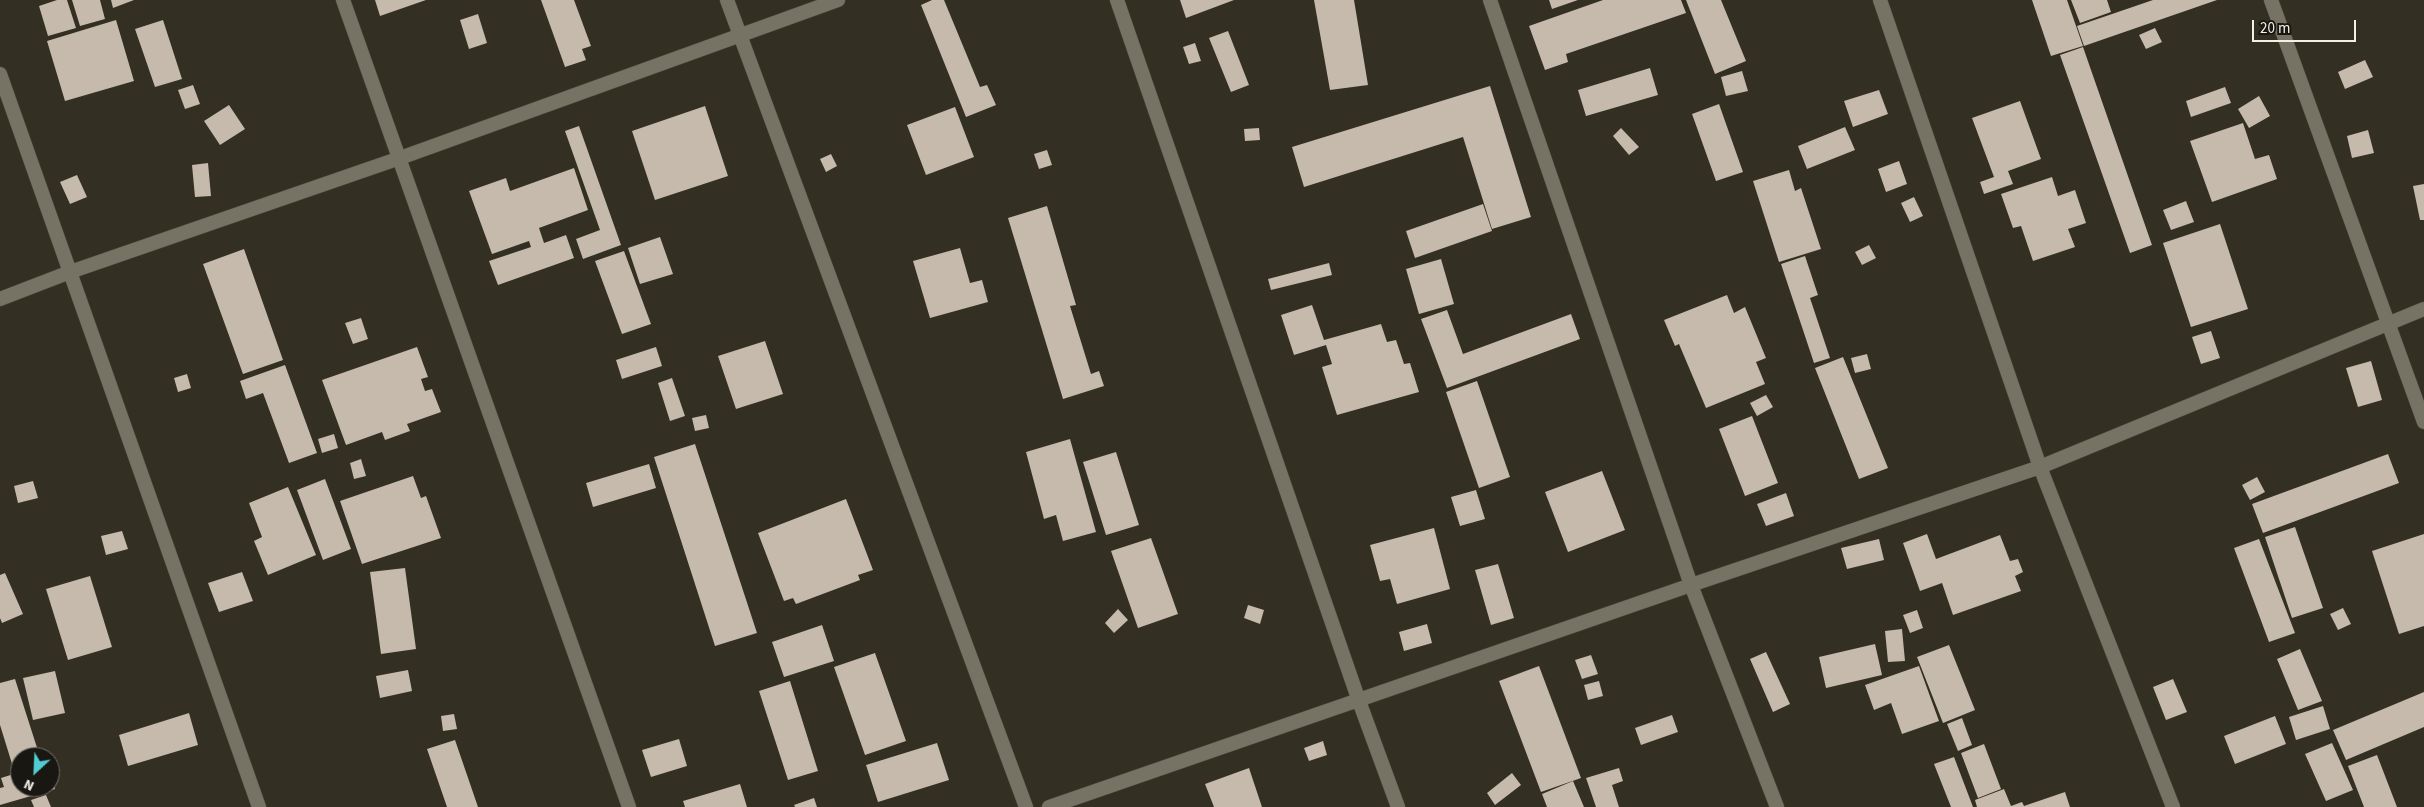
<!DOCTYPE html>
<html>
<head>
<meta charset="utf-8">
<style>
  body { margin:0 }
  #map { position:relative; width:2424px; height:807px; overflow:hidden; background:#332f22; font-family:"Source Sans 3",sans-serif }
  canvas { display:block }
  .north { position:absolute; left:10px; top:747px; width:50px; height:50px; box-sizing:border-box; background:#191711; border:1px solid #706e67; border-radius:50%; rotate:205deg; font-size:14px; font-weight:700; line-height:20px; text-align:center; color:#f2f0e7 }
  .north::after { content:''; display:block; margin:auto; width:18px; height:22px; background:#51ccd4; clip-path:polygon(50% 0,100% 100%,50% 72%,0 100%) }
  .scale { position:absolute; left:2252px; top:20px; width:104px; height:22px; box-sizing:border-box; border:2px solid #f2f0e7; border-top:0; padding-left:6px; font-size:15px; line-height:18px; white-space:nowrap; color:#f2f0e7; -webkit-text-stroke:4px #191711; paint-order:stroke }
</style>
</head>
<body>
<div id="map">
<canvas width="2424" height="807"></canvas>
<div class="north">N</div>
<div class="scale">20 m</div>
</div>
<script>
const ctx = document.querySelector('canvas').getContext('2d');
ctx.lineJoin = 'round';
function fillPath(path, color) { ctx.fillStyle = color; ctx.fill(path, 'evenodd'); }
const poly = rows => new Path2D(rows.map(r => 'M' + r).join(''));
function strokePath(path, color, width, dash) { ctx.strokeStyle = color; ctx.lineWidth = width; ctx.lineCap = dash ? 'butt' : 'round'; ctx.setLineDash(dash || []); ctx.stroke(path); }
const building = poly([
  [57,0,67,0,76,28,48,36,39,6],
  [72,0,100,0,105,19,80,26],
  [111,0,134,0,113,8],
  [375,0,426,0,380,16],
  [541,0,574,0,591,46,582,49,586,60,565,67],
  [932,0,944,0,980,87,987,85,996,105,966,117,921,5],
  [1180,0,1234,0,1186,18],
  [1314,0,1354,0,1368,85,1330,90],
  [1549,0,1578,0,1552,9],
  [1603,0,1681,0,1686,13,1566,54,1568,62,1545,70,1529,26],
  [1686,0,1721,0,1746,61,1715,74],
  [2032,0,2067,0,2083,46,2051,56],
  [2071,0,2107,0,2111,12,2080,23],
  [2153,0,2217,0,2084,46,2077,26],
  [478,14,487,43,469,49,460,20],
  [116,20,134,81,65,101,47,41],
  [163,20,182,79,155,87,135,29],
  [2155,28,2162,42,2146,49,2139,35],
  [1228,31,1249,85,1231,92,1209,38],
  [1195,43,1201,61,1189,64,1183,47],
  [2083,47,2152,245,2130,253,2060,55],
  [2365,60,2373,77,2345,89,2338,72],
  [1650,68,1658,95,1586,116,1578,90],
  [1742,71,1748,91,1726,96,1721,77],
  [193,85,200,104,185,109,178,90],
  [1490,86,1531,217,1492,229,1463,137,1304,187,1292,147],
  [2225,87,2231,103,2191,117,2186,101],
  [1879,90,1888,114,1853,127,1844,101],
  [2259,96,2270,116,2249,128,2238,109],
  [2020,101,2041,159,2008,171,2013,184,1984,194,1980,182,1994,177,1972,118],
  [1719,104,1743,172,1716,181,1692,114],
  [229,105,245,129,220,145,204,121],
  [705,106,728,176,655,200,632,131],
  [955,107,974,157,926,175,907,125],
  [2243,123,2255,159,2269,155,2277,179,2212,202,2190,141],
  [579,126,621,245,583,259,576,239,600,230,565,131],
  [1845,127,1855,150,1807,169,1798,146],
  [1259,128,1260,140,1245,141,1244,129],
  [1621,128,1639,147,1629,155,1613,136],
  [2368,130,2374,153,2352,158,2347,136],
  [1047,150,1052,165,1039,169,1034,154],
  [831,154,837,166,826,172,820,159],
  [1899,161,1907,184,1886,192,1878,169],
  [208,163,211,196,195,197,192,165],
  [574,168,588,210,539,228,544,243,566,235,574,258,498,285,489,261,531,247,529,241,492,254,469,191,506,178,510,191],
  [1789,170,1795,191,1801,188,1821,249,1779,262,1753,181],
  [77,175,87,197,70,204,60,182],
  [2052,177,2058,196,2075,190,2086,223,2068,229,2075,247,2033,261,2021,226,2013,228,2001,194],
  [2424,184,2424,220,2420,220,2413,186],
  [1914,197,1923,216,1910,222,1901,203],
  [2186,201,2194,222,2171,230,2163,210],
  [1483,204,1492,231,1415,258,1406,231],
  [1047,206,1076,305,1070,306,1091,374,1099,371,1104,386,1063,399,1008,218],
  [2220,224,2248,309,2191,327,2163,243],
  [660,237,673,274,640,284,628,248],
  [1869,245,1876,258,1862,265,1855,252],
  [960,248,970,283,982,280,988,302,930,318,913,261],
  [244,249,283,360,243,374,203,264],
  [624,251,651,324,622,334,595,261],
  [1805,256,1818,295,1810,298,1830,358,1814,363,1781,264],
  [1441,259,1454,304,1419,314,1406,269],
  [1329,263,1332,275,1271,290,1268,279],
  [1727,295,1734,313,1745,307,1766,358,1756,362,1765,384,1706,408,1679,344,1675,346,1664,320],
  [1312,305,1324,340,1381,324,1387,342,1396,340,1404,364,1410,363,1419,392,1337,415,1322,367,1332,364,1326,345,1294,355,1281,315],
  [1447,310,1463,354,1571,314,1580,339,1447,388,1421,319],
  [361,318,368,339,353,344,345,323],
  [2211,331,2220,358,2201,364,2192,337],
  [765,341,783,394,736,409,718,356],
  [417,347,428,377,421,379,425,391,432,389,441,412,407,424,410,431,385,440,382,432,346,445,322,380],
  [656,347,662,366,622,379,616,360],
  [1867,354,1871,369,1855,373,1851,358],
  [1843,357,1888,468,1859,479,1815,368],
  [2371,361,2382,400,2358,407,2346,368],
  [285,365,317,453,289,463,263,393,246,399,240,381],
  [187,374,191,388,178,392,174,378],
  [672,378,685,416,670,421,658,383],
  [1477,381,1510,477,1479,488,1446,392],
  [1766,395,1773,407,1757,416,1750,403],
  [706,415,709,428,695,431,692,418],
  [1752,416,1778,483,1745,496,1719,429],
  [334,434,338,448,322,453,318,439],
  [1070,439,1096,532,1063,541,1056,515,1044,519,1026,452],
  [695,444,757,633,715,646,654,457],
  [1116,452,1139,525,1106,535,1083,462],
  [2388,454,2399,483,2263,533,2252,504],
  [361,459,366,476,354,479,350,463],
  [649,464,656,488,593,507,586,483],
  [1602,471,1625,530,1568,552,1545,492],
  [413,476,421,498,426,496,441,538,362,564,340,501],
  [2257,477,2265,492,2250,500,2242,485],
  [325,479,351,549,323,560,297,490],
  [33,481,38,498,18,503,14,486],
  [288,487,316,555,268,575,254,541,262,537,249,503],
  [1476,490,1485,519,1460,526,1451,497],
  [1786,493,1794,516,1766,526,1757,504],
  [846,499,873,570,858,575,860,580,796,604,793,598,784,601,758,533],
  [2295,527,2323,608,2292,618,2265,537],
  [1434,528,1450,589,1397,604,1390,579,1380,581,1370,545],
  [122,531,128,549,106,555,101,536],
  [1927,534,1936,559,2000,535,2010,561,2018,559,2023,572,2015,576,2021,591,1953,615,1942,583,1920,591,1903,543],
  [2424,534,2424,626,2399,634,2372,551],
  [1151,538,1178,614,1138,628,1111,551],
  [1879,539,1884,560,1847,569,1841,548],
  [2259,539,2295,633,2269,642,2234,548],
  [1498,564,1514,618,1491,625,1475,570],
  [405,568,416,649,381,654,370,572],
  [242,572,253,601,219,612,208,583],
  [5,573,23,614,2,623,0,618,0,575],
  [90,576,112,647,68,660,46,589],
  [1248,605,1264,610,1260,624,1244,618],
  [2343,608,2351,624,2338,630,2330,614],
  [1118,609,1128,620,1114,633,1105,623],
  [1917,610,1923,628,1910,633,1903,615],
  [1427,624,1432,643,1404,651,1399,632],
  [822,625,834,661,784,677,772,642],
  [1902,629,1905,661,1888,662,1885,631],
  [1875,644,1882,675,1826,688,1819,657],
  [1949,645,1975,710,1943,723,1917,657],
  [2300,649,2322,701,2298,710,2277,659],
  [1766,652,1790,704,1773,712,1750,659],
  [875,653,906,741,865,755,834,667],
  [1591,655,1598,674,1582,679,1575,660],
  [1539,666,1581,778,1541,792,1499,681],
  [1919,666,1939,721,1902,734,1891,703,1874,710,1865,685],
  [408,670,412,691,380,698,376,676],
  [55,671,65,713,33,720,23,678],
  [15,679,40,757,20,757,20,765,13,767,0,725,0,683],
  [2173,679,2187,712,2166,720,2153,687],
  [790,681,818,771,788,780,759,691],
  [1599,681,1603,696,1588,700,1584,685],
  [2424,692,2424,727,2346,760,2333,730],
  [2323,706,2330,729,2296,740,2289,717],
  [189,713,198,745,128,766,119,735],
  [454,714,457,729,443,731,441,716],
  [1672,715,1678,732,1641,745,1635,728],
  [2275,716,2286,744,2235,764,2224,736],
  [1962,718,1972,745,1958,751,1947,724],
  [679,739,687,766,651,777,642,750],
  [455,740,478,807,447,807,427,749],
  [1323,741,1327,755,1309,761,1304,748],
  [937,743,949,780,878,802,866,765],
  [2332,743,2353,790,2326,801,2305,754],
  [1984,744,2001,789,1978,798,1961,753],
  [2377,755,2397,807,2364,807,2348,766],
  [1954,757,1973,807,1951,807,1934,764],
  [1249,768,1262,807,1214,807,1205,784],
  [1619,768,1623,781,1612,785,1619,807,1596,807,1586,778],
  [20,772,20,787,50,787,51,775,55,789,0,805,0,788,4,787,1,778],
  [1512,773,1521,785,1495,805,1487,793],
  [1573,781,1584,807,1547,807,1542,794],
  [740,784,747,807,685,807,683,801],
  [2004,789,2011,806,2022,802,2024,806,2065,792,2070,807,1977,807,1975,800],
  [46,795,51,807,34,807,31,800],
  [814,798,817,807,795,807,794,805]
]);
const minor = poly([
  [343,0,629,807],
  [727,0,1026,807],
  [1117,0,1359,701,1398,807],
  [1490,0,1691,585,1777,807],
  [1880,0,2040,467,2173,807],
  [2271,0,2424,422],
  [0,74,259,807],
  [0,299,70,272,400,158,838,0],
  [1049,807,1691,585,2040,467,2424,309]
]);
fillPath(building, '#c5baac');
strokePath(minor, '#4f4b40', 15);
strokePath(minor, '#777364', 14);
</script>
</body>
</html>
